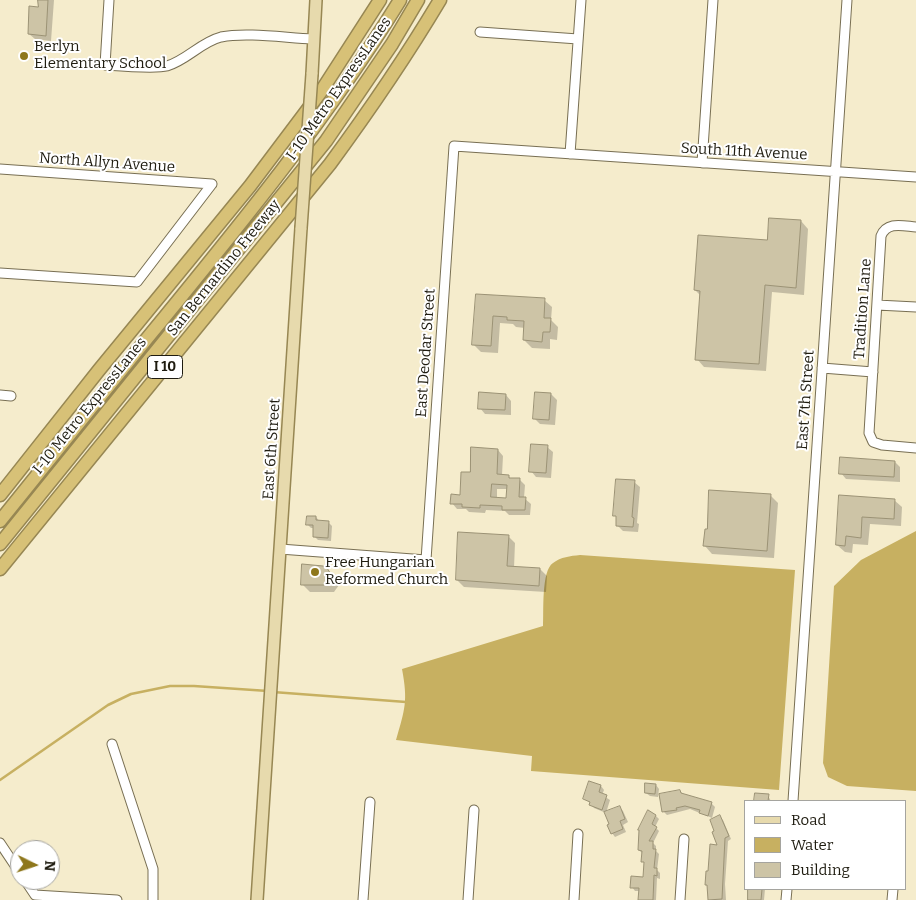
<!DOCTYPE html>
<html>
<head>
<meta charset="utf-8">
<style>
	body { margin:0 }
	#map { position:relative; width:916px; height:900px; overflow:hidden; background:#f5eccc; font-family:Bitter,serif }
	canvas { display:block }
	.legend { position:absolute; left:744px; top:800px; width:162px; height:90px; box-sizing:border-box; background:#fff; border:1px solid #a5a49f; margin:0; padding:6px 9px; list-style:none; font-size:15px; color:#1f1c10 }
	.legend li { display:flex; align-items:center; gap:10px; height:25px }
	.legend b { width:25px; border:1px solid #a5a49f }
	.north { position:absolute; left:10px; top:840px; width:50px; height:50px; box-sizing:border-box; background:#fff; border:1px solid #a5a49f; border-radius:50%; rotate:94deg; font-size:14px; font-weight:700; line-height:20px; text-align:center; color:#1f1c10 }
	.north::after { content:''; display:block; margin:auto; width:18px; height:22px; background:#8e771c; clip-path:polygon(50% 0,100% 100%,50% 72%,0 100%) }
</style>
</head>
<body>
<div id="map">
<canvas width="916" height="900"></canvas>
<ul class="legend">
<li><b style="height:6px;background:#e7daad"></b>Road</li>
<li><b style="height:14px;background:#c7b061"></b>Water</li>
<li><b style="height:14px;background:#cdc4a6"></b>Building</li>
</ul>
<div class="north">N</div>
</div>
<script>
const context = document.querySelector('canvas').getContext('2d');
context.lineJoin = 'round';
function fill(path, color) { context.fillStyle = color; context.fill(path, 'evenodd'); }
function trace(path, color, width, dash) { context.strokeStyle = color; context.lineWidth = width; context.lineCap = dash ? 'butt' : 'round'; context.setLineDash(dash || []); context.stroke(path); }
function write(font, color, halo, rows, align = 'center') {
  context.font = font + ' Bitter,serif'; context.lineWidth = 4; context.setLineDash([]); context.textBaseline = 'middle'; context.strokeStyle = halo; context.fillStyle = color; for (const [text, x, y, turn = 0] of rows) {
    context.save(); context.translate(x, y); context.rotate((+turn || 0) * Math.PI / 180); context.textAlign = isNaN(turn) ? turn : align; if (halo) context.strokeText(text, 0, 0); context.fillText(text, 0, 0); context.restore();
  }
}
fill(new Path2D(`
	M916 531V791L847 786 828 777 823 763 834 586 861 560Z
	M580 555 795 570 779 790 531 771 532 756 396 740C405 709 408 701 402 669L543 626C544 612 541 571 553 563 561 557 570 556 580 555Z`), '#c7b061');
fill(new Path2D(`
	M39 0H54L51 41 35 39 29 34 39 8Z
	M801 221 808 229 804 295 772 292 766 371 704 367 697 359 701 296 695 290Z
	M477 296 544 300 552 307 551 320 558 327 557 340 550 339V349L532 348 524 340 525 328 516 327 513 324 500 323 498 353 481 352 474 345Z
	M551 394 557 400 555 425 540 424 534 418Z
	M506 395 511 401V415L485 414 480 408Z
	M547 447 553 452 551 478 536 477 531 471Z
	M498 450 503 456 502 475 508 476 511 479 520 480 525 485 524 498 531 504 530 515H509L505 511 486 510 485 513 469 512 466 509H457L452 503 461 496 471 474ZM497 489H508L507 499H497Z
	M895 462 900 467V482L846 479 841 473Z
	M634 482 640 487 637 523 639 524 638 532 623 531 617 525 618 518 615 515Z
	M770 495 778 503 774 558 712 554 705 546Z
	M840 496 894 500 902 507 901 526 870 524 868 545 853 544 852 553 845 552 837 545Z
	M316 517 320 522H328L332 526 331 541 318 540 315 537 314 528H311L307 524Z
	M508 536 515 543 514 568 540 569 547 576 546 592 464 587 457 580Z
	M327 569 335 577 339 585 334 592H310L302 584Z
	M656 785 659 789 658 797 650 796 646 793Z
	M601 786 604 790 602 795 610 800 606 813 594 808 591 803 584 799Z
	M680 791 684 795 711 803 715 807 712 818 690 809 667 815 664 812Z
	M756 795 768 796 771 801H756Z
	M619 807 623 811 628 822 623 825 626 832 615 837 612 833 611 824Z
	M656 816 659 819 655 827 659 831 653 843 656 846V851L659 854 657 870 660 873V879L657 878 656 900H639L640 891H635L632 887 644 878 645 864 643 861V854L639 850Z
	M720 817 723 820 731 839 728 841 725 884 726 900H708L709 887 706 885 719 846Z
	M750 889H765L764 900H749Z`), '#0003');
trace(new Path2D(`
	M273 692 406 702
	M0 780 108 705 131 694 170 686H194L268 691`), '#c7b061', 2.5);
const building = new Path2D(`
	M38 0H48L46 36 28 34 29 6 38 7Z
	M769 218 801 220 796 288 765 285 759 364 695 360 700 291 694 290 698 235 767 240Z
	M476 294 545 298 544 318H551L550 332H543L542 342 523 340 524 321 507 320V317L493 316 491 346 472 345Z
	M479 392 506 394 505 410 478 409Z
	M535 392 551 393 549 420 533 419Z
	M531 444 548 445 546 473 529 472Z
	M471 447 498 449 497 474 509 475V478H520L519 497H526L525 510H502V506L480 505V508L462 507V504H450L451 494 460 495 461 472H470ZM492 484 507 485 506 498 491 497Z
	M840 457 895 461 894 477 839 474Z
	M616 479 635 480 632 517 634 518 633 527 616 526V516H613Z
	M709 490 771 494 767 551 703 546 705 529H707Z
	M839 495 895 499 894 519 862 517 861 538 846 536 845 546 836 545Z
	M307 516H316V520L329 521 328 538 313 537V525H306Z
	M458 532 509 535 507 566 540 568 539 586 456 580Z
	M302 564 323 566 327 568 332 576 326 585H301Z
	M589 781 601 785 599 792 607 795 602 810 589 805 590 802 583 799Z
	M645 783 656 784 655 794 645 793Z
	M680 790 681 793 712 802 708 816 699 813 700 810 685 806 676 808 677 810 662 812 659 794Z
	M755 793 769 794 768 801H754Z
	M620 806 625 819 620 821 623 829 611 834 607 825 609 824 604 812Z
	M648 810 656 815 652 824 657 827 649 841H653V849H656L654 868H657V876L654 875 653 900H638L639 888H630L631 876 643 877 644 862H641L642 851 638 850 639 830H638Z
	M720 815 729 836 725 838 722 899 708 900 707 885H705L706 871H708L710 844 717 845 712 832 714 831 710 820Z
	M748 889H762L761 900H748Z`);
fill(building, '#cdc4a6');
trace(building, '#9b9275', 1);
const minor = new Path2D(`
	M109 0 105 65C119 66 155 69 167 66 187 60 201 42 221 37 247 32 286 38 313 39
	M480 32 578 39
	M570 154 581 0
	M702 163 713 0
	M0 169 212 184
	M916 227C903 226 887 221 881 236L869 433 873 442 882 445 916 448
	M0 273 137 282 212 184
	M877 305 916 307
	M822 368 873 372
	M0 395 11 396
	M280 549 426 560 454 146 916 177
	M112 744 153 869V900
	M793 801 847 0
	M0 843 20 873
	M25 880 35 895 117 900
	M363 900 370 802
	M468 900 474 810
	M574 900 578 834
	M680 900 684 839
	M786 900 787 889
	M892 900 893 889`);
const major = new Path2D(`
	M312 74 316 0
	M257 900 301 228`);
const highway = new Path2D(`
	M0 495 99 370 250 186 320 93 380 0
	M0 521C48 461 96 401 145 341 235 231 325 122 400 0
	M0 544 326 141 392 44 418 0
	M0 569 330 164C369 111 406 57 440 0`);
trace(minor, '#786f53', 11);
trace(major, '#978753', 14);
trace(highway, '#978753', 15);
trace(minor, '#fff', 9);
trace(major, '#e7daad', 11);
trace(highway, '#d7c177', 12);
const majorBridge = new Path2D(`
	M301 228 312 74`);
trace(majorBridge, '#978753', 14, []);
trace(majorBridge, '#e7daad', 11);
for (const [x, y, r, color] of [
	[24,56,5,"#8e771c"],
	[315,572,5,"#8e771c"]
]) { const dot = new Path2D(); dot.arc(x, y, r, 0, 2 * Math.PI); context.fillStyle = color; context.fill(dot); trace(dot, '#fff', 2); }
for (const [x, y, w] of [
	[165,367,35]
]) { const box = new Path2D(); box.roundRect(x - w / 2, y - 11.5, w, 23, 4); context.fillStyle = '#fff'; context.fill(box); trace(box, '#1f1c10', 1); }
write('bold 14px', '#1f1c10', null, [
	["I 10",165,367]
]);
write('15px', '#1f1c10', '#fff', [
	["Berlyn",34,47],
	["Elementary School",34,64],
	["Free Hungarian",325,563],
	["Reformed Church",325,580]
], 'left');
write('15px', '#1f1c10', '#fff', [
	["I-10 Metro ExpressLanes",339,89,-55],
	["South 11th Avenue",744,152,3],
	["North Allyn Avenue",107,163,4],
	["San Bernardino Freeway",224,268,-51],
	["Tradition Lane",863,309,-86],
	["East Deodar Street",426,353,-86],
	["East 7th Street",806,400,-86],
	["I-10 Metro ExpressLanes",90,406,-51],
	["East 6th Street",272,449,-86]
]);
</script>
</body>
</html>
